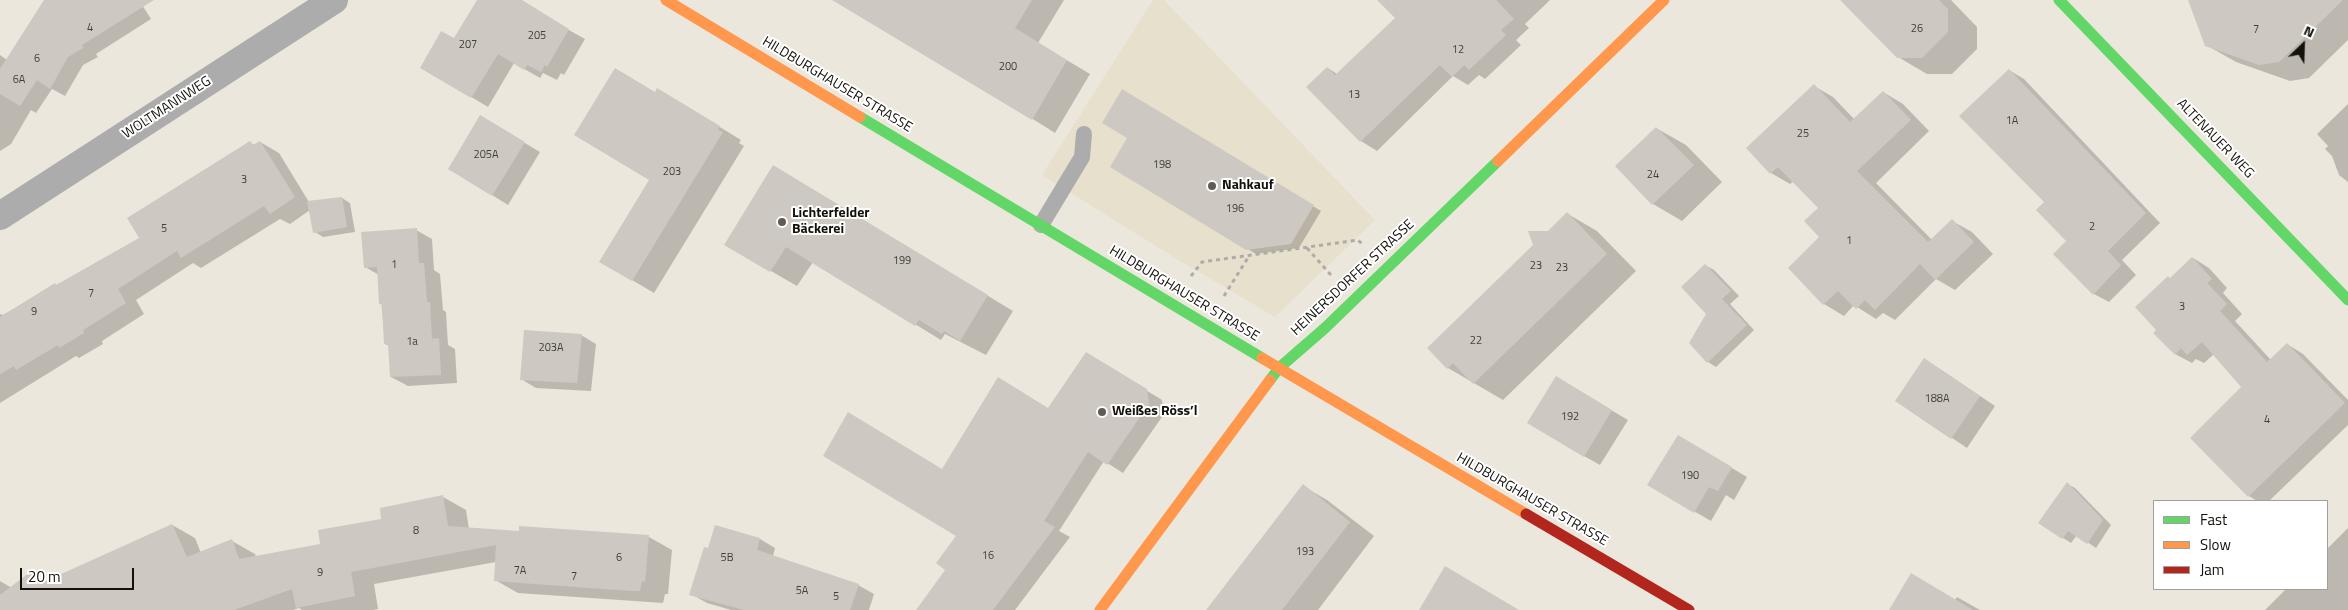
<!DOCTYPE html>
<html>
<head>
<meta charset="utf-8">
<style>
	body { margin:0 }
	#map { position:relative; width:2348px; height:610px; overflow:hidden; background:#ebe7dd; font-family:"Titillium Web",sans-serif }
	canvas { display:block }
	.legend { position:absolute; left:2153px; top:500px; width:175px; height:90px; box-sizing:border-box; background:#fff; border:1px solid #a1a09d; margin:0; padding:6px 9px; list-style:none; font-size:15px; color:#14110b }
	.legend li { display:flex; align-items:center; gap:10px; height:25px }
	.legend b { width:25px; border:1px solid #a1a09d }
	.north { position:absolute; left:2278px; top:20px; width:50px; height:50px; -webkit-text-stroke:4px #fff; paint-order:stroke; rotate:24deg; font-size:14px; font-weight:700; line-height:20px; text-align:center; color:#14110b }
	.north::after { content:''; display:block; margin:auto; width:18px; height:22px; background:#14110b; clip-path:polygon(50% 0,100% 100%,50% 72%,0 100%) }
	.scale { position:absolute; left:20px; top:568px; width:114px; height:22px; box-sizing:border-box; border:2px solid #14110b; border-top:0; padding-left:6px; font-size:15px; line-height:18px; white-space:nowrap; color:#14110b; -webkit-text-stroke:4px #fff; paint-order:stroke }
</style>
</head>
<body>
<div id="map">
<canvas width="2348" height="610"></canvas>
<ul class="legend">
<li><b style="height:6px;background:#63d668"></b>Fast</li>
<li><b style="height:6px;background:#ff974d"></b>Slow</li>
<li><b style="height:6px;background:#b3261e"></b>Jam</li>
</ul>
<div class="north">N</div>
<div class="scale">20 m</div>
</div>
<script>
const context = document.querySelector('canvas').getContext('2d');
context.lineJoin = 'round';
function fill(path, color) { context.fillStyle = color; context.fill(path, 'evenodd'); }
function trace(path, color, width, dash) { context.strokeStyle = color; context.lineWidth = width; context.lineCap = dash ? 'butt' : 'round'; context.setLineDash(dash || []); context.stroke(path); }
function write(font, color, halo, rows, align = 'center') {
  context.font = font + ' "Titillium Web",sans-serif'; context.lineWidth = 4; context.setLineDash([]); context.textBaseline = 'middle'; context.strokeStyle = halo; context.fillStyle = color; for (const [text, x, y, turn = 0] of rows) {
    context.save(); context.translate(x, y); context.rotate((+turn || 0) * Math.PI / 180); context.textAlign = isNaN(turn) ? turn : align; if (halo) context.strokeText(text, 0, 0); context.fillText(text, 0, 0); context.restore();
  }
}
fill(new Path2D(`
	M1153 0H1164L1375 220 1275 317 1175 258 1042 175Z`), '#e7e0cd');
fill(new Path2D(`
	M48 0H139L151 19 96 54 98 57 83 65 65 96 52 89 36 113 31 110 11 144 0 151V55L7 60Z
	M478 0H515L585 39 564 75 561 73 557 80 543 73 540 78 514 63 488 107 421 67 455 40Z
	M844 0H1064L1038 43 1090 74 1055 133Z
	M1404 0H1550L1525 24 1529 28 1516 40 1521 45 1485 79 1479 75 1468 85 1453 76 1377 151 1361 141 1328 68 1337 74 1397 18Z
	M1842 0H1951L1977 27V49L1952 74H1927L1898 57Z
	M2189 0H2348V40L2309 78 2290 81 2236 62 2206 45Z
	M2009 70 2024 79 2160 223 2122 260 2136 275 2109 302 2094 294 2046 202Z
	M1814 86 1833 97 1855 120 1883 92 1903 104 1929 131 1876 183 1932 240 1952 221 1972 232 1993 254 1955 290 1936 279 1895 320 1883 313 1876 319 1854 305 1844 316 1824 304 1790 268 1821 237 1820 208 1794 181 1790 184 1771 173Z
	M1123 91 1321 211 1299 248 1256 254 1111 166 1129 138Z
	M655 93 679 102 741 140 739 143 744 146 654 293 632 280 651 180Z
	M2348 104V182L2339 175 2332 156 2325 149 2328 146 2317 134Z
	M481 117 540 152 508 205 492 195Z
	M1656 128 1686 145 1722 182 1682 221 1653 204Z
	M260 142 279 153 309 202 342 198 350 203 355 232 323 237 315 232 310 210 290 224 280 219 201 268 193 263 136 300 144 314 102 341 103 344 79 358 76 356 0 403V314L3 315 140 239 250 143 255 145Z
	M799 182 1013 311 986 355 945 334 941 340 813 262 797 286 726 245Z
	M1568 214 1597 231 1636 271 1503 400 1448 368 1428 348Z
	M416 230 432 239 434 270 440 274 443 310 446 312 448 345 455 349 457 383 408 386 391 377 390 346 385 344 379 275 365 267Z
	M2193 258 2209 268 2227 288 2223 293 2242 314 2235 321 2271 360 2287 344 2303 354 2348 400V425L2269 501H2257L2249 496 2243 387 2214 354 2204 363 2196 359 2192 363 2175 354 2158 330 2171 279Z
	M1705 265 1714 270 1739 296 1730 304 1754 330 1716 367 1708 362Z
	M581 335 596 344 591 391 536 388 521 379Z
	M1102 363 1162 400 1164 414 1123 473 1104 461 1059 531 1070 537 1015 610H918L947 570 958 536 943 470 1048 409Z
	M1940 369 1995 406 1967 448 1897 401Z
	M1572 387 1628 420 1600 465 1584 456Z
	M1695 446 1747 477 1734 500 1726 495 1711 521 1649 485Z
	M2067 484 2075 488 2111 525 2096 548 2077 535 2071 543 2063 538Z
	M1303 486 1327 500 1374 536 1318 610H1208Z
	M443 497 466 510 469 529 520 532V528L649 537 672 550 668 594H665L663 603 518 593 495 580 496 562 374 584 378 609 373 610H302L299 608 293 610H0V581L12 588 30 574 46 583 172 525 195 538 201 553 232 541 255 554 256 557 321 545Z
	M2348 528V610H2265L2286 589H2327V549Z
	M760 539 775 548 773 556 858 585 874 594 869 610H731L707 603 691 594 709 549Z
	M1957 597 1980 610H1891L1955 600Z`), '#0003');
fill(new Path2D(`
	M44 0H154L82 45 83 48 68 57 50 89 37 80 20 106 0 94V69Z
	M477 0H522L569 29 547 67 545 65 541 72 527 65 524 70 498 54 471 98 420 68 441 31 454 38Z
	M832 0H1032L1015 28 1067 60 1032 120Z
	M1377 0H1496L1514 19 1501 30 1506 35 1469 70 1464 65 1452 77 1440 65 1360 142 1306 87 1327 67 1335 75 1395 18Z
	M1840 0H1939L1948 9V32L1922 58H1897Z
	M2188 0H2343L2279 62 2259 65 2205 46Z
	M615 68 655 92 657 88 720 126 718 130 723 132 632 281 599 262 649 180 574 135Z
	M2009 69 2146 213 2108 251 2121 265 2093 295 2053 254 2066 241 2036 210 2044 202 1959 116Z
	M1814 84 1850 122 1883 91 1911 120 1857 171 1928 242 1952 219 1974 242 1935 280 1920 264 1875 310 1865 300 1856 309 1838 291 1823 305 1788 268 1819 237 1804 221 1818 208 1778 167 1770 174 1746 148Z
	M1122 89 1314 205 1291 244 1246 250 1110 167 1127 138 1102 123Z
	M480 115 525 142 492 196 448 169Z
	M1656 127 1694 165 1652 205 1615 166Z
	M250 141 253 145 260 141 295 197 270 214 264 206 181 258 177 251 118 289 126 303 83 330 84 333 59 348 58 345 16 370 14 366 0 374V317L55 283 56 285 139 238 127 218Z
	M773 165 988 295 960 341 944 331 942 334 919 320 915 326 786 247 770 272 724 245Z
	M342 197 347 227 313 233 307 201Z
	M1567 212 1607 254 1473 384 1453 363 1447 369 1427 348 1533 245 1528 231H1548Z
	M417 228 419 263H424L427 302H430L432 339 439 338 441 375 390 377 388 344H384L382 304H379L377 267 364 268 361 232Z
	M2192 257 2212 279 2207 283 2227 304 2220 311 2267 362 2287 343 2345 403 2248 497 2190 438 2241 387 2202 342 2187 355 2181 348 2175 355 2153 333 2156 330 2135 307 2168 276 2170 278Z
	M1705 264 1731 291 1722 299 1747 325 1707 363 1689 343 1706 314 1681 287Z
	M524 330 582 334 577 383 520 380Z
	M1086 352 1147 389 1149 404 1107 465 1088 452 1044 521 1055 527 993 610H916L945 570 936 563 956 536 823 456 848 412 942 469 998 377 1048 408Z
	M1924 358 1980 396 1951 439 1895 401Z
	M1556 376 1612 410 1584 457 1527 423Z
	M1678 435 1732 467 1718 491 1709 487 1694 513 1647 485Z
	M2067 482 2103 520 2087 544 2068 531 2062 539 2038 523Z
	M1303 484 1350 522 1282 610H1206Z
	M443 495 448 526 519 531V526L649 535 645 582 642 581 640 591H632L494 581 496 545 351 572 355 596 296 608 292 589 234 610H0V595L30 572 39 584 172 524 187 557 232 539 239 559 320 544 318 530 381 519 380 508Z
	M715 525 760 538 757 550 859 584 850 610H744L689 595 704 547 708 548Z
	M1445 566 1519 610H1419Z
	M1911 573 1973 610H1889Z`), '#cdc9c2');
trace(new Path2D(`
	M1307 248 1331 275
	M1191 276 1202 262 1358 240 1363 245
	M1224 296 1249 256`), '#adaca9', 3, [4, 4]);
trace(new Path2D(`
	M1041 225 1082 157 1084 134`), '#abacab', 16);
trace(new Path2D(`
	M0 216 334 0`), '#abacab', 28);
trace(new Path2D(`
	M2059 0 2348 300
	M860 117 1262 358
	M1270 380 1279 368 1325 328 1498 161`), '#63d668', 11);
trace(new Path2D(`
	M666 0 860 117
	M1498 161 1664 0
	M1262 358 1526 514
	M1100 610 1270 380`), '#ff974d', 11);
trace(new Path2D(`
	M1526 514 1689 610`), '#b3261e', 11);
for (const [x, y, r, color] of [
	[1212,186,5,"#5f5c54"],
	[782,222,5,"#5f5c54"],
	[1102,412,5,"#5f5c54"]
]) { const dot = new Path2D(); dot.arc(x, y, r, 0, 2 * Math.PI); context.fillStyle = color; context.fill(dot); trace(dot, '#fff', 2); }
write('11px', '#423f39', null, [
	["4",90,28],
	["26",1917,29],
	["7",2256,30],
	["205",537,36],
	["207",468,45],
	["12",1458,50],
	["6",37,59],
	["200",1008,67],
	["6A",19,80],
	["13",1354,95],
	["1A",2012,121],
	["25",1803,134],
	["205A",486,155],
	["198",1162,165],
	["203",672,172],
	["24",1653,175],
	["3",244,180],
	["196",1235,209],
	["2",2092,227],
	["5",164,229],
	["1",1849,241],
	["199",902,261],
	["1",394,265],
	["23",1536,266],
	["23",1562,268],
	["7",91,294],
	["3",2182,307],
	["9",34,312],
	["22",1476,341],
	["1a",412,342],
	["203A",551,348],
	["188A",1937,399],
	["192",1570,417],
	["4",2267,420],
	["190",1690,476],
	["8",416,531],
	["193",1305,552],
	["16",988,556],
	["6",619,558],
	["5B",727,558],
	["7A",520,571],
	["9",320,573],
	["7",574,577],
	["5A",802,591],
	["5",836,597]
]);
write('14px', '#14110b', '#fff', [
	["HILDBURGHAUSER STRASSE",837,85,31],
	["WOLTMANNWEG",167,108,-33],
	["ALTENAUER WEG",2215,139,46],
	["HEINERSDORFER STRASSE",1353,278,-43],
	["HILDBURGHAUSER STRASSE",1184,294,31],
	["HILDBURGHAUSER STRASSE",1532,500,30]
]);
write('bold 14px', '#14110b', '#fff', [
	["Nahkauf",1222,186],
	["Lichterfelder",792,214],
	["Bäckerei",792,230],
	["Weißes Röss’l",1112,412]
], 'left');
</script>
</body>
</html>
